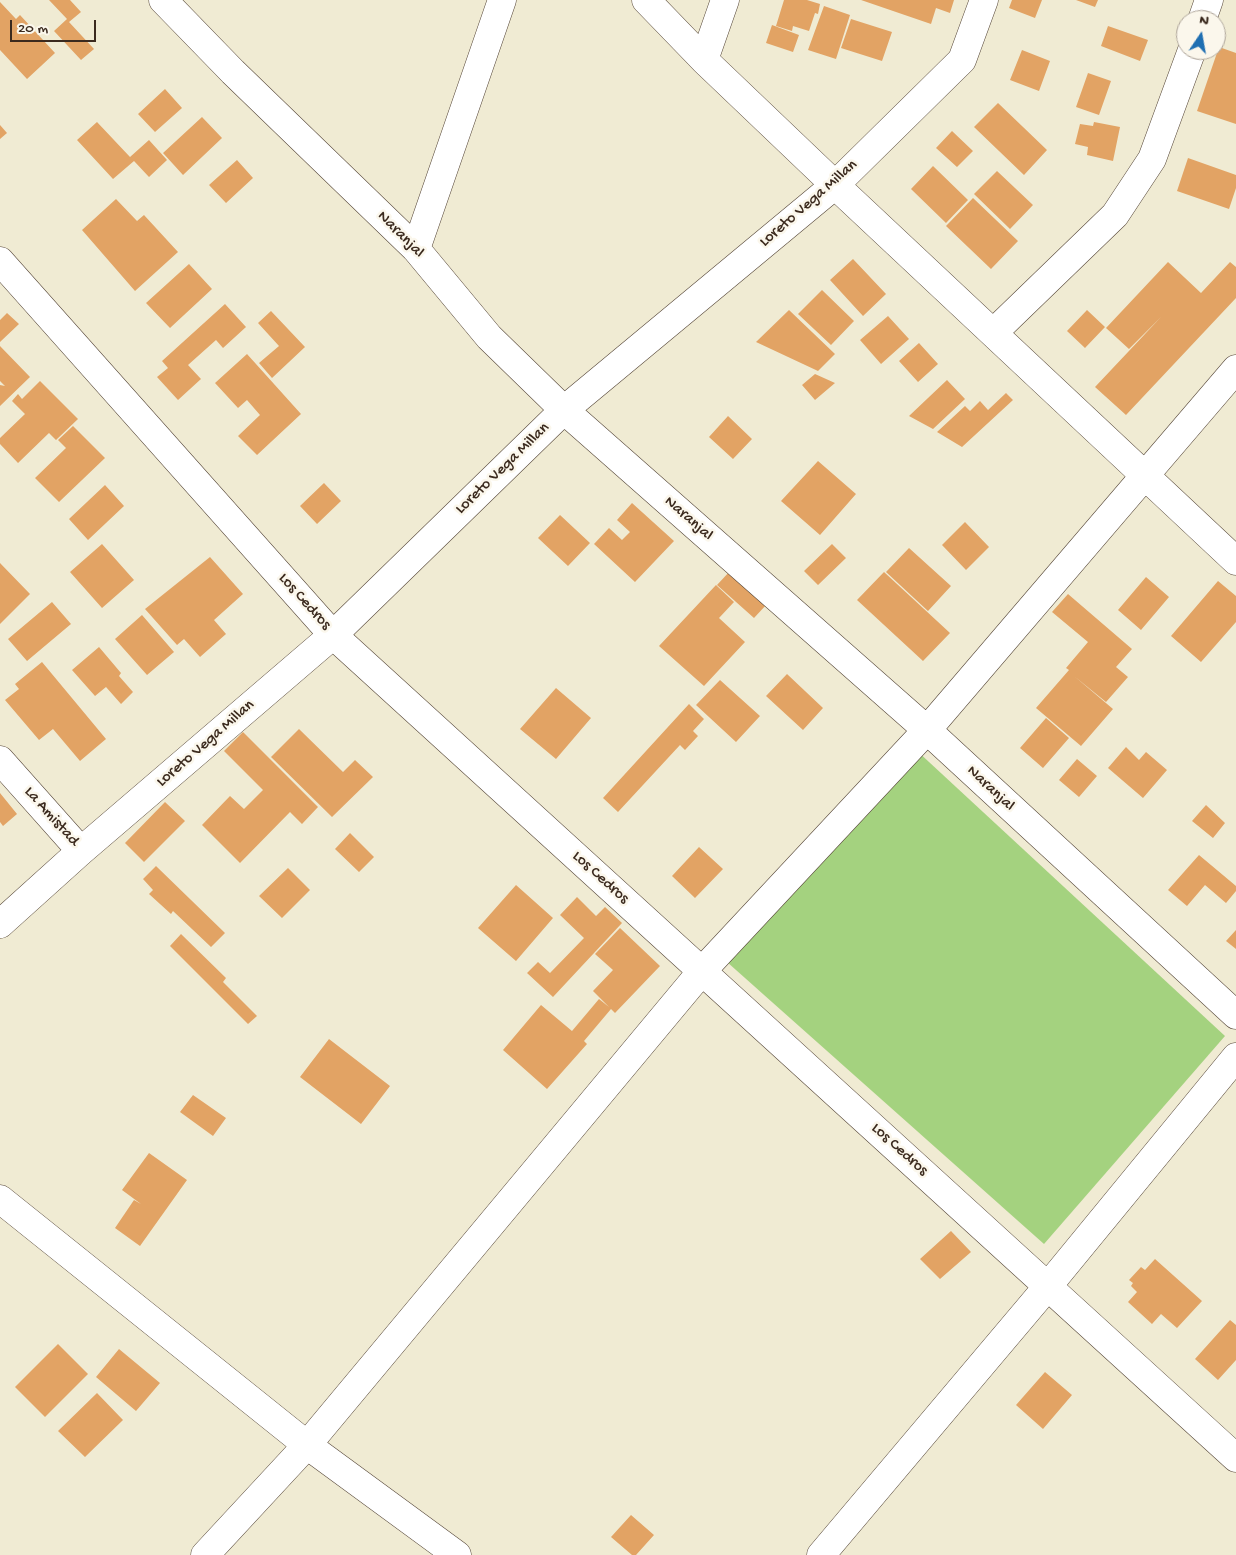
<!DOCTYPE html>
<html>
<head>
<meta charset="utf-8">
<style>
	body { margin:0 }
	#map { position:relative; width:1236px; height:1555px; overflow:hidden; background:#f0ebd3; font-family:"Gochi Hand",sans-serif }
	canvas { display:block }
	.north { position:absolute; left:1176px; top:10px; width:50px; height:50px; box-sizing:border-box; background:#fbf7ec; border:1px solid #aea59a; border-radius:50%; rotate:12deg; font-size:14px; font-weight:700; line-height:20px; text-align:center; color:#3b2a1e }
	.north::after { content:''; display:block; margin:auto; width:18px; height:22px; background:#1f6fb2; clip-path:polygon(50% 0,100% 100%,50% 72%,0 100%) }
	.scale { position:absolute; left:10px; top:20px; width:86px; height:22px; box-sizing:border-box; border:2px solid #3b2a1e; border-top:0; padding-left:6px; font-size:15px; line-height:18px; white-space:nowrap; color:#3b2a1e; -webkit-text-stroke:4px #fbf7ec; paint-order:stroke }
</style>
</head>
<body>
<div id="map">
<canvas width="1236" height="1555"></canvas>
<div class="north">N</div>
<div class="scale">20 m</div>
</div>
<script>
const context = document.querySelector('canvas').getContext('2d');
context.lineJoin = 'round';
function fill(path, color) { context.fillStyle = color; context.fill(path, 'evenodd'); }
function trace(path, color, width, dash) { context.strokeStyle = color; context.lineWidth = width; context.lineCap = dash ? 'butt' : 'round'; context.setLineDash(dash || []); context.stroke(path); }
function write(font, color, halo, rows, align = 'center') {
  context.font = font + ' "Gochi Hand",sans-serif'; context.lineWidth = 5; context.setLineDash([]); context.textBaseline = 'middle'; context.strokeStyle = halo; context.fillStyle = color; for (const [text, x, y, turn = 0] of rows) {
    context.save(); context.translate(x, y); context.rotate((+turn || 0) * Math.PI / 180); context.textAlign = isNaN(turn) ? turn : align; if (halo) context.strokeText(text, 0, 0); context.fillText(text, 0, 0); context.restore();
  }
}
fill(new Path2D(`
	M902 737 1225 1036 1044 1244 718 954Z`), '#a4d27f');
fill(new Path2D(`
	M49 0H70L81 12 69 22 94 49 81 60 54 31 67 19Z
	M784 0H807L820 4 818 14 815 13 809 31 793 26 792 31 776 26Z
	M861 0H954L950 13 936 8 931 24Z
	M1012 0H1042L1035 18 1009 8Z
	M1076 0H1098L1095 7Z
	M0 2 16 19 20 15 55 53 27 79 0 50Z
	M824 6 850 15 836 59 808 50Z
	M851 19 892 32 882 61 841 48Z
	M772 25 799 35 793 52 766 43Z
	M1108 26 1148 40 1140 61 1101 46Z
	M1219 47 1236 53V124L1197 111Z
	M1022 50 1050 61 1039 91 1010 80Z
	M1088 73 1111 81 1099 115 1076 107Z
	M165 89 182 108 155 132 138 114Z
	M998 103 1047 150 1024 175 974 127Z
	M202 117 222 138 183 175 163 153Z
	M97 122 130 157 149 140 167 160 149 177 134 161 113 179 77 140Z
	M1094 122 1120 127 1113 161 1087 155 1088 147 1075 144 1080 124 1093 126Z
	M0 125 7 133 0 139Z
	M952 131 973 151 957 167 936 148Z
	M1188 158 1236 175V188L1229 209 1177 191Z
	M237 160 253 178 226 203 209 185Z
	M933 166 968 200 946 223 911 189Z
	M997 171 1033 205 1010 229 974 194Z
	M973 198 1018 241 991 269 946 226Z
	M116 199 137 221 144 215 178 252 135 291 82 230Z
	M853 259 886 294 863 316 830 280Z
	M1168 262 1201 293 1230 262 1236 267V298L1126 415 1095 387 1161 317 1129 349 1106 328Z
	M189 264 212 289 170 328 146 303Z
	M822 290 854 321 831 345 798 314Z
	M225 304 246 327 223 348 216 340 188 365 201 379 178 400 157 377 168 368 162 361Z
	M789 310 835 354 818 371 756 342Z
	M1087 310 1105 327 1085 348 1067 331Z
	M271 311 305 347 272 378 259 363 279 346 258 323Z
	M7 313 19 324 0 342V320Z
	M888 316 909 339 881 364 860 340Z
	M919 343 938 364 918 382 899 361Z
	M0 346 30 377 0 406V385L5 386 0 381Z
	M247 354 301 414 257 455 238 436 260 415 247 400 238 408 215 383Z
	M815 374 835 383 815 400 802 385Z
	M947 380 965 399 933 429 909 416Z
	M40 381 78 419 56 440 49 433 18 463 0 444V438L25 414 12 401 18 394 22 399Z
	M1006 393 1013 400 962 447 937 432 965 406 970 411 980 401 988 410Z
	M728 416 752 439 733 459 709 437Z
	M73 426 105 458 59 502 35 478 66 448 58 440Z
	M818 461 856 494 820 535 781 501Z
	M324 483 341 501 317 524 300 506Z
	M105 485 124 506 88 540 69 519Z
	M632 503 674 541 635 582 594 544 609 528 622 540 630 532 617 520Z
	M560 515 590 543 568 566 538 538Z
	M965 522 989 547 966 570 942 545Z
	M102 544 134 580 102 608 70 572Z
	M832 544 846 558 818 585 804 571Z
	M909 548 951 586 928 611 886 572Z
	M210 557 243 594 214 620 226 634 200 657 184 639 177 645 145 609Z
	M0 563 30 594 0 624Z
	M730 571 767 604 754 618 717 585Z
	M884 572 950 633 923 661 857 600Z
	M1146 577 1169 597 1141 630 1118 610Z
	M1218 581 1236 596V622L1201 662 1171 636Z
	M716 585 734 602 719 618 745 642 704 686 659 646Z
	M1068 594 1132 649 1116 667 1128 677 1106 702 1074 676 1113 709 1081 746 1036 708 1069 670 1066 668 1088 642 1052 612Z
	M52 602 71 624 27 661 8 639Z
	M142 615 174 652 147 675 115 639Z
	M99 647 121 673 119 676 133 692 121 704 106 687 95 696 72 670Z
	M42 662 106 739 80 761 53 729 39 740 5 700 19 689 15 684Z
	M787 674 823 708 803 730 766 696Z
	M720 680 760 716 736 742 696 705Z
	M556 688 591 718 556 759 520 729Z
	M689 704 704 719 693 731 698 736 685 750 680 745 618 812 603 798Z
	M1046 718 1069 738 1043 768 1020 748Z
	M299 729 343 772 355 760 373 777 332 817 271 757Z
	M243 732 318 807 302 824 290 812 240 863 202 825 230 796 244 809 263 790 224 751Z
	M1126 747 1139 760 1146 752 1167 770 1143 798 1108 768Z
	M1077 759 1097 776 1079 797 1059 780Z
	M0 793 17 814 3 826 0 822Z
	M165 802 185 821 144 862 125 843Z
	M1206 805 1225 823 1213 838 1192 821Z
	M350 833 374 857 359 872 335 849Z
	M699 847 723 869 695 898 672 876Z
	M1199 855 1236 886V891L1226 903 1205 885 1187 906 1168 890Z
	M156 866 225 933 211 947 173 911 171 914 149 894 153 890 143 879Z
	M288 868 310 890 282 918 259 896Z
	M516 885 553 918 516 961 478 928Z
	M577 897 596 916 605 907 622 923 553 997 527 973 538 962 550 973 584 938 560 915Z
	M620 928 660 966 615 1013 611 1009 584 1041 587 1044 547 1089 503 1050 541 1005 572 1031 599 999 609 1007 593 991 613 970 595 954Z
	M1236 930V949L1226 941Z
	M181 934 226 978 223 982 257 1016 248 1024 170 946Z
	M329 1039 390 1086 361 1124 300 1077Z
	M193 1095 226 1118 213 1136 180 1112Z
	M149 1153 187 1180 140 1246 115 1228 134 1200 141 1204 122 1190Z
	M951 1231 971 1252 940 1279 920 1259Z
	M1155 1259 1202 1301 1177 1328 1161 1314 1152 1324 1128 1302 1137 1292 1131 1286 1133 1283 1129 1280 1141 1267 1145 1270Z
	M1230 1320 1236 1325V1360L1218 1380 1195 1359Z
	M58 1344 88 1374 45 1417 15 1387Z
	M119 1349 160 1383 136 1411 96 1377Z
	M1045 1372 1072 1395 1043 1429 1016 1405Z
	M97 1393 123 1420 85 1457 58 1431Z
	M631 1515 654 1535 636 1555H632L611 1537Z`), '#e2a364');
const minor = new Path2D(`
	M163 0 233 72 416 249 489 337 564 410 927 730 1236 1015
	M646 0 704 60 835 185 1236 561
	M1202 20 1209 0
	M704 60 725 0
	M416 249 502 0
	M0 261 333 635 1236 1458
	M993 333 1115 215 1152 159 1192 50
	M0 760 81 851
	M0 924 81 851 333 635 564 410 835 185 962 60 984 0
	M0 1199 307 1445 457 1555
	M205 1555 307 1445 702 971 927 730 1236 369
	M821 1555 1048 1286 1236 1057`);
trace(minor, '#564739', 29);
trace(minor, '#fff', 28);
write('16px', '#3b2a1e', '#fbf7ec', [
	["Loreto Vega Millan",809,204,-41],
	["Naranjal",400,235,45],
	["Loreto Vega Millan",503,469,-44],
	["Naranjal",688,519,41],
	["Los Cedros",304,602,48],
	["Loreto Vega Millan",206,744,-41],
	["Naranjal",990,789,43],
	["La Amistad",51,817,48],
	["Los Cedros",600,878,42],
	["Los Cedros",899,1150,42]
]);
</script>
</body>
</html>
